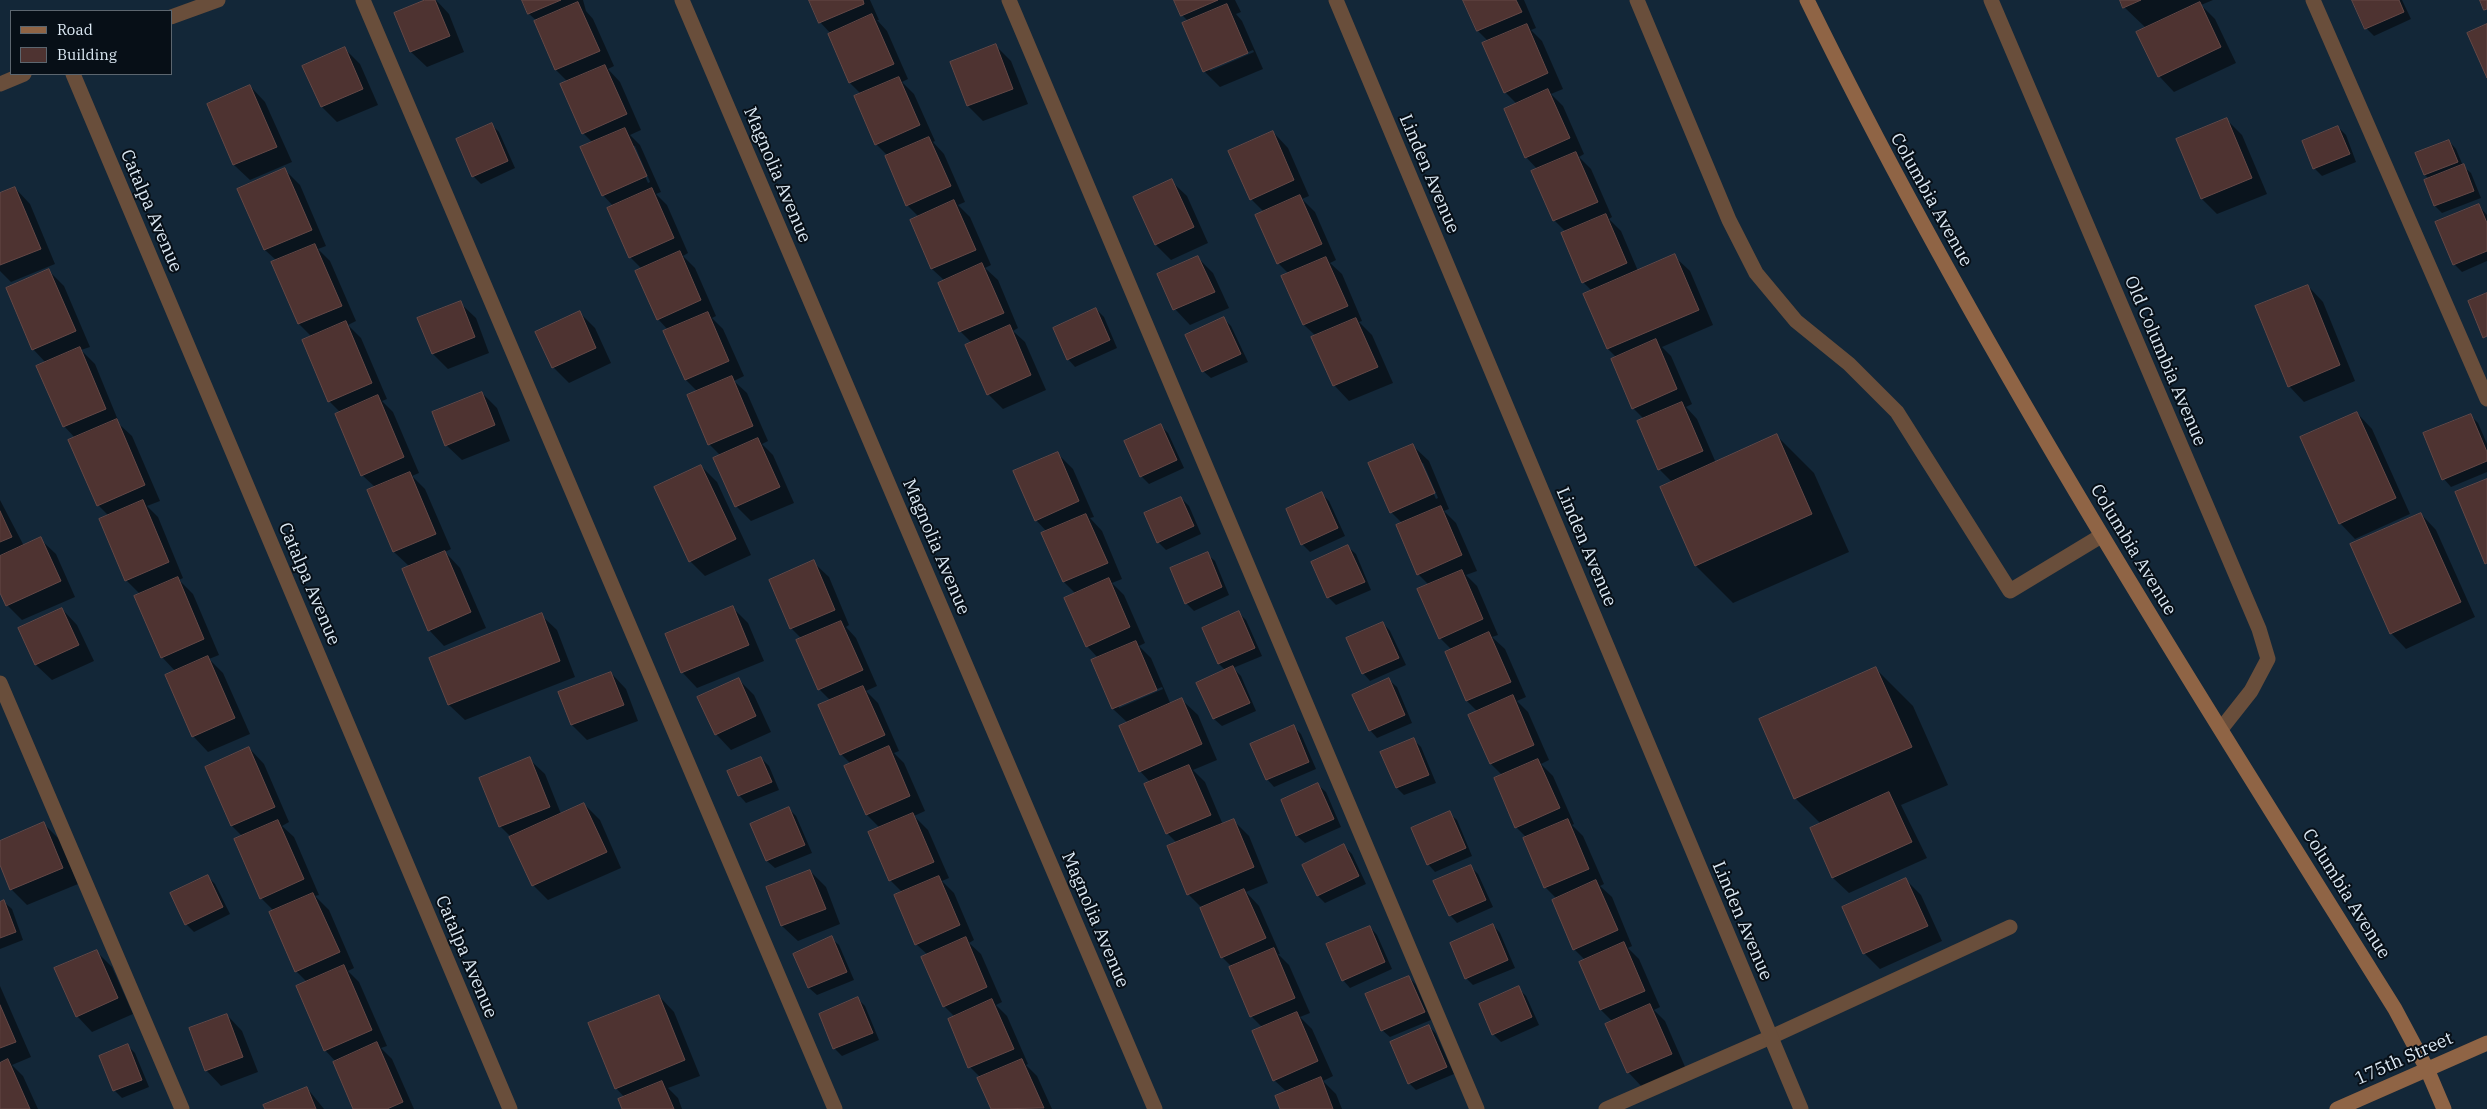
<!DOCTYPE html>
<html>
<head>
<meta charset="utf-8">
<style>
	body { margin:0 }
	#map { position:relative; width:2487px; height:1109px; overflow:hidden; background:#132738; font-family:"IBM Plex Serif",serif }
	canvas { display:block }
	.legend { position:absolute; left:10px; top:10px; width:162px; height:65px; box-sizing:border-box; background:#070f17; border:1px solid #5c666f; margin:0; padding:6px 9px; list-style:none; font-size:15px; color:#dce9f4 }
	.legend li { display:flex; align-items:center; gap:10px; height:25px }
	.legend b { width:25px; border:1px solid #5c666f }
</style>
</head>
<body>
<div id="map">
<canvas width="2487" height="1109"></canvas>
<ul class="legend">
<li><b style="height:6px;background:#8f6445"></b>Road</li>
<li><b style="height:14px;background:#4e3331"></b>Building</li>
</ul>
</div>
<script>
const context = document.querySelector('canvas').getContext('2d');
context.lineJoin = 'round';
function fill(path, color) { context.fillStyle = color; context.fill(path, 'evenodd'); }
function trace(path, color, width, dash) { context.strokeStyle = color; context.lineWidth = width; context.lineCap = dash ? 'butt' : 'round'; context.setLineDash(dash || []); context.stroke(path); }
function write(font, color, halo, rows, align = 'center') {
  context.font = font + ' "IBM Plex Serif",serif'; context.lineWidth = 4; context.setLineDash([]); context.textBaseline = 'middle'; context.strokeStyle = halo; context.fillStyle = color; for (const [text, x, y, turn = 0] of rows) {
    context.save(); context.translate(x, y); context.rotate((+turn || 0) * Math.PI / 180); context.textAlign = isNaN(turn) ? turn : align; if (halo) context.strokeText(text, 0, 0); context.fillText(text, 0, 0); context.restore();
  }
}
fill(new Path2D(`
	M429 0H436L449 14 464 52 427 67 411 52 396 13Z
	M523 0H583L586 11 593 19 614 66 608 69 620 82 641 130 630 135 640 145 661 192 656 194 667 205 688 253 683 256 695 268 716 316 712 318 723 329 744 376 734 381 747 393 768 441 762 444 773 455 794 503 751 521 736 506 721 456 709 444 698 392 686 380 665 332 668 330 658 319 642 269 630 257 614 207 603 195 593 143 583 133 568 82 556 70 537 21 529 14ZM632 146H635L650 182 648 183Z
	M811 0H870L879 20H877L887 31 908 79 902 82 914 94 935 141 933 142 944 154 965 202 958 205 970 217 991 265 985 268 998 280 1018 328 1013 331 1025 342 1046 390 1003 409 988 394 972 343 960 331 945 281 932 269 911 221 919 217 907 205 888 156 876 144 855 96 861 94 850 83 829 35 831 34 820 22Z
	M1176 0H1235L1241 12 1236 14 1242 21 1263 69 1220 87 1205 72 1184 24 1188 21 1182 15ZM1253 50 1254 52 1210 71V68Z
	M1464 0H1524L1536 28 1531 30 1542 41 1563 89 1551 94 1563 106 1584 154 1579 157 1591 169 1612 217 1609 219 1621 231 1638 271 1674 256 1690 271 1713 325 1662 347 1671 356 1692 404 1686 407 1697 419 1716 463 1777 436 1814 473 1849 552 1733 603 1696 566 1661 488 1673 483 1660 470 1639 421 1644 419 1633 408 1617 358 1608 349 1592 291 1583 282 1566 232 1554 220 1538 170 1526 157 1517 104 1505 92 1489 42 1478 31Z
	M2121 0H2213L2201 5 2215 19 2236 63 2174 92 2159 76 2146 28 2124 7Z
	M2354 0H2402L2411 19 2374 36 2366 28Z
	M996 46 1011 61 1028 104 983 121 968 106Z
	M345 49 360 64 378 105 337 122 322 107 304 67Z
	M250 86 265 102 292 162 250 180 234 165 208 104Z
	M2227 120 2242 135 2267 194 2217 214 2202 199 2178 140Z
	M491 124 499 132 515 168 481 184 473 176Z
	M2338 127 2346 135 2356 162 2322 176 2314 168Z
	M1273 132 1288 148 1309 196 1302 199 1315 212 1336 260 1330 263 1342 274 1362 321 1359 322 1372 335 1393 383 1349 401 1334 385 1316 336 1304 325 1283 277 1289 274 1278 263 1264 212 1251 199Z
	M2449 141 2456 149 2463 166 2471 173 2481 198 2442 213 2435 206 2429 179 2425 175 2417 154Z
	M285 170 300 185 326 246 318 249 330 261 356 321 348 325 361 338 387 399 382 401 393 412 419 473 412 476 425 489 451 549 445 552 460 568 486 628 444 646 429 630 410 567 394 552 376 488 362 475 341 413 329 401 312 337 299 324 273 263 277 261 265 250Z
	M1171 181 1187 196 1208 243 1171 260 1156 245Z
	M15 188 30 204 55 264 11 282 0 271V194Z
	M2478 205 2487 215V261L2462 272 2454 264 2437 223Z
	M1198 258 1213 273 1229 308 1190 325 1175 309 1159 275Z
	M49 271 64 286 90 347 81 350 95 364 120 425 132 436 160 501 147 506 158 517 183 578 179 580 193 594 219 655 209 659 223 673 250 734 208 752 193 736 176 672 162 657 141 595 126 580 109 516 98 505 76 439 64 426 46 363 33 349Z
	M2308 286 2323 302 2355 381 2304 402 2289 386Z
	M460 303 476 318 489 353 448 369 433 354Z
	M1096 309 1104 317 1117 348 1075 367 1068 359Z
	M580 313 595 328 611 363 569 383 553 367Z
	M1223 318 1231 326 1248 362 1211 378 1203 371Z
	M482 393 497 408 510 441 462 460 446 445Z
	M2357 413 2372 429 2410 514 2355 539 2340 523Z
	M2470 415 2478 423 2487 444V472L2451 487 2444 479Z
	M1161 426 1168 433 1184 468 1149 484 1141 476Z
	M1413 446 1429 461 1449 509 1444 511 1456 523 1477 571 1466 575 1477 586 1498 635 1492 637 1505 649 1526 697 1517 701 1528 712 1549 760 1541 764 1553 776 1574 824 1572 825 1583 836 1604 884 1600 886 1612 897 1632 946 1628 948 1639 959 1660 1007 1654 1010 1665 1021 1686 1069 1643 1088 1628 1072 1613 1022 1601 1010 1580 962 1585 960 1574 949 1557 899 1545 887 1527 838 1516 827 1503 776 1491 764 1478 712 1467 701 1447 652 1452 650 1440 638 1429 585 1418 574 1403 524 1391 512ZM1420 463H1423L1438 498 1436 499Z
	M1058 454 1073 469 1094 517 1090 518 1102 531 1122 579 1112 583 1124 595 1145 643 1139 646 1151 658 1171 705 1182 700 1198 715 1217 760 1193 770 1205 782 1223 825 1233 820 1249 836 1268 883 1246 892 1259 906 1280 954H1278L1289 965 1310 1013 1300 1017 1312 1029 1333 1076 1323 1081 1336 1094 1342 1109H1282L1287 1092 1274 1080 1263 1028 1251 1016 1232 967 1222 957 1202 908 1188 894 1177 843 1167 833 1151 783 1140 771 1128 723 1113 709 1092 661 1098 658 1087 646 1076 594 1064 582 1043 533 1047 532 1036 520ZM1162 687 1163 689 1119 708V705Z
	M701 466 717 482 751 555 705 576 690 561Z
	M1322 494 1329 501 1345 536 1310 552 1302 544Z
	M1181 498 1189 506 1201 534 1166 550 1158 542Z
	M0 500 24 546 40 539 56 554 75 597 22 620 7 605 0 590Z
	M2421 514 2436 530 2475 617 2406 649 2391 633Z
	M1348 547 1356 554 1371 590 1336 605 1328 597Z
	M1207 554 1215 561 1229 595 1194 611 1186 603Z
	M813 562 829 577 849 625 846 627 856 638 877 686 866 691 878 703 899 751 894 753 904 763 925 811 914 816 928 830 949 878 942 881 954 893 974 940 969 943 981 954 1002 1002 996 1005 1007 1016 1028 1064 1026 1065 1037 1076 1052 1109H992L979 1079 981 1078 970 1067 955 1017 944 1006 928 955 916 944 903 893 890 880 869 832 880 828 867 815 846 767 851 764 841 754 831 701 819 689 802 639 792 629 771 581Z
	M732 607 748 623 764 661 697 688 682 672Z
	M62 609 77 625 94 661 52 680 36 665 20 628Z
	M1239 613 1246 620 1262 656 1233 668 1241 676 1256 711 1222 726 1214 719 1198 684 1226 671 1219 664 1204 628Z
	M541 615 557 630 575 677 465 720 449 705 431 658Z
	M1383 623 1390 631 1406 665 1370 681 1363 673Z
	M1876 669 1913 706 1948 785 1901 805 1927 858 1849 893 1833 878 1811 828 1821 824 1795 798Z
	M611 673 626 689 638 721 587 740 572 725 560 693Z
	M738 679 754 695 771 732 731 750 716 734Z
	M1389 680 1397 687 1412 723 1377 738 1370 730Z
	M1294 727 1301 734 1316 769 1274 787 1267 779Z
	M1413 739 1421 747 1436 783 1404 795 1397 788 1382 753Z
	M249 748 264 764 289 822 282 826 294 837 319 895 315 896 329 910 354 968 348 971 359 982 387 1046 381 1048 392 1059 414 1109H354L336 1062 325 1050 307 982 296 971 274 911 261 898 243 837 232 826Z
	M761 758 769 766 779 790 746 803 739 795Z
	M529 759 545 774 561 814 584 804 600 820 621 868 548 900 533 885 510 836 500 826Z
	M1318 785 1326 792 1341 827 1305 843 1297 836 1282 801Z
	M789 809 796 816 812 853 775 868 767 861 752 824Z
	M1449 813 1457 820 1472 856 1435 872 1428 864Z
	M44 824 59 839 78 884 27 905 11 889 0 861V842Z
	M1344 846 1352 854 1366 884 1325 903 1318 896Z
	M1470 866 1478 874 1493 907 1457 923 1450 915Z
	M810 871 826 887 840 924 798 941 782 926 767 888Z
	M207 876 215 884 230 914 194 932 186 924Z
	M1906 880 1921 895 1942 941 1880 969 1865 954 1844 908Z
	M4 902 12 909 23 940 0 949V903Z
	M1493 925 1500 933 1515 968 1473 985 1466 978Z
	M1370 927 1377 935 1392 969 1350 988 1343 980Z
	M831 938 839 945 854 980 817 995 809 988 794 954Z
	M96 951 112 967 133 1014 92 1032 77 1016Z
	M1409 977 1416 985 1431 1020 1390 1037 1382 1030Z
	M0 986 31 1057 12 1065 23 1076 38 1109H0Z
	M1518 988 1526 996 1539 1025 1501 1042 1493 1034Z
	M659 996 674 1012 700 1076 668 1088 678 1098 682 1109H624L625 1098 616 1088Z
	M858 999 865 1006 879 1040 842 1056 835 1049 821 1015Z
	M227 1015 242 1031 258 1072 221 1086 206 1070Z
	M1429 1026 1436 1034 1454 1074 1416 1090 1409 1083Z
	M128 1046 135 1053 149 1087 122 1098 114 1090Z
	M307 1088 324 1109H266Z`), '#0007');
const building = new Path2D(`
	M425 0H435L450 36 410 52 394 13Z
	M522 0H561L528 14Z
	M809 0H863L864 4 819 23Z
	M1174 0H1218L1181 16Z
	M1463 0H1516L1522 12 1477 31Z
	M2120 0H2141L2123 8Z
	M2352 0H2399L2404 12 2365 29Z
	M2480 0H2487V9L2484 10Z
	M578 2 600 51 555 70 534 21Z
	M2200 2 2221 47 2158 77 2136 32Z
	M1227 4 1248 53 1203 72 1182 23Z
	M872 14 894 64 849 83 828 34Z
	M1527 24 1548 73 1504 93 1482 43Z
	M2487 24V78L2467 33Z
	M996 44 1013 89 967 106 950 62Z
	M345 47 363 89 321 107 302 66Z
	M605 65 627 114 582 134 560 84Z
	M899 77 920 125 875 145 854 96Z
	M250 85 277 147 233 165 207 104Z
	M1548 89 1570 138 1525 158 1504 109Z
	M2227 118 2252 178 2201 199 2176 139Z
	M492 123 508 161 472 177 456 139Z
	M2338 126 2350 154 2313 169 2302 141Z
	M625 128 647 176 602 196 580 147Z
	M1273 131 1294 180 1250 200 1228 151Z
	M929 137 951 186 906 206 885 156Z
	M2449 140 2458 162 2424 175 2415 153Z
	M1576 152 1598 202 1553 221 1531 171Z
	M2464 164 2474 191 2434 206 2424 180Z
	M285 168 312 230 264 250 237 189Z
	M1172 179 1194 227 1155 245 1133 197Z
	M15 187 41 249 0 265V193Z
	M652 188 674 238 629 258 607 208Z
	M1300 195 1322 244 1277 264 1255 215Z
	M954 200 976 250 931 269 910 220Z
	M2479 204 2487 223V251L2453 265 2435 222Z
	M1606 214 1627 263 1582 283 1561 233Z
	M315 244 342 306 298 324 271 262Z
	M680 251 701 300 657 320 635 271Z
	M1675 254 1699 310 1607 349 1583 294Z
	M1198 256 1215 292 1173 310 1157 274Z
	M1326 257 1348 306 1303 325 1281 276Z
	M982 263 1004 313 959 332 938 283Z
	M49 269 76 331 32 350 6 288Z
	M2308 285 2340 365 2288 387 2255 306Z
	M2487 293V336L2483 338 2468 301Z
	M461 301 475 337 432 354 417 318Z
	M1096 308 1110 340 1067 360 1053 328Z
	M580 311 596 348 552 368 535 332Z
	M708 312 729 361 685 380 663 331Z
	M1224 317 1241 354 1202 372 1185 335Z
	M1356 318 1378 367 1333 386 1311 337Z
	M346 321 372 383 328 402 302 340Z
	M1010 325 1031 375 987 395 965 345Z
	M1656 339 1677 389 1632 409 1611 359Z
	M80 347 106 409 63 427 36 366Z
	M732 376 753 426 708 445 687 395Z
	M482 392 495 425 445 446 432 412Z
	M378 395 404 457 361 476 335 414Z
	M1682 402 1703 451 1658 470 1637 421Z
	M2357 412 2396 498 2339 524 2300 437Z
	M2471 414 2487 452V461L2442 480 2423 433Z
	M117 419 145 485 97 506 68 440Z
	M1161 424 1177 460 1140 477 1124 441Z
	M1777 434 1812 514 1695 566 1660 487Z
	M758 438 780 487 735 507 713 458Z
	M1413 444 1435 493 1390 513 1368 463Z
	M1058 452 1079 501 1035 521 1013 471Z
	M701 465 736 539 689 562 654 487Z
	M410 472 436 534 393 552 367 490Z
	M2487 479V563L2485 564 2455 492Z
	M1322 492 1338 528 1301 545 1286 509Z
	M1181 497 1194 526 1157 543 1144 513Z
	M143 500 169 562 125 581 99 519Z
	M1441 506 1462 555 1417 575 1396 525Z
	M0 511 12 537 0 542Z
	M2421 513 2461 602 2390 634 2350 544Z
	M1086 514 1108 563 1063 582 1041 533Z
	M41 537 61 581 6 606 0 593V556Z
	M1348 545 1365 582 1327 598 1311 562Z
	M445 551 471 612 428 631 402 569Z
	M1208 552 1222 587 1185 604 1170 568Z
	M814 560 835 610 790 629 769 580Z
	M1462 570 1483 619 1439 639 1417 589Z
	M178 577 204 639 161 658 134 596Z
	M1109 578 1130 627 1086 647 1064 598Z
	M733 606 749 645 681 673 665 634Z
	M62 608 79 645 35 665 18 628Z
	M1239 611 1255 648 1218 664 1202 628Z
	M542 613 560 661 448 705 429 658Z
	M841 621 863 670 818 690 796 640Z
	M1383 622 1399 658 1362 674 1346 638Z
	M1489 632 1511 682 1466 701 1445 652Z
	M1136 641 1157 690 1112 709 1091 660Z
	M208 656 235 718 192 737 165 675Z
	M1233 666 1250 703 1213 719 1196 683Z
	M1876 667 1912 747 1794 799 1759 719Z
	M611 672 624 705 571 725 558 692Z
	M739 678 756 716 715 735 697 697Z
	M1389 678 1405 715 1369 731 1352 695Z
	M863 686 885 735 840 755 818 705Z
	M1513 695 1534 745 1490 764 1468 715Z
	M1182 698 1202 744 1139 772 1119 726Z
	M1294 725 1309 762 1266 780 1250 744Z
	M1414 738 1429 775 1396 788 1380 752Z
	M889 746 910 796 866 815 844 766Z
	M249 747 275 807 231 826 205 767Z
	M530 757 550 807 499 827 479 778Z
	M761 757 772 782 738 796 727 771Z
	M1538 759 1560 808 1515 828 1494 778Z
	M1189 765 1211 815 1166 834 1144 784Z
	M1318 783 1334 819 1296 836 1281 800Z
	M1889 792 1912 842 1832 878 1810 828Z
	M584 803 607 852 532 886 509 837Z
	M789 807 805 845 766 861 750 824Z
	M1450 811 1466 848 1427 865 1411 828Z
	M913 813 934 862 889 881 868 832Z
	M1234 819 1254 867 1187 895 1167 846Z
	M1568 819 1589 869 1544 888 1523 838Z
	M278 820 304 879 260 899 234 839Z
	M44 822 63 868 10 890 0 865V841Z
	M1344 844 1359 876 1317 896 1302 865Z
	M1471 865 1486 900 1449 916 1433 881Z
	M810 870 826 909 781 926 766 887Z
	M208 875 223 907 185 925 170 893Z
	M939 876 960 925 915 945 894 895Z
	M1906 878 1928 926 1863 954 1842 907Z
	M1596 880 1618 930 1573 950 1552 900Z
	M1244 889 1266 938 1221 958 1200 908Z
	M313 893 340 952 295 972 269 912Z
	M4 900 16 932 0 938V902Z
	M1493 924 1508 960 1465 979 1450 943Z
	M1370 926 1385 962 1342 981 1326 944Z
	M832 936 847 972 808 988 793 954Z
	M966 937 987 987 943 1007 921 957Z
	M1624 942 1645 991 1600 1010 1579 962Z
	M1274 948 1295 998 1250 1017 1229 967Z
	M97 950 118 998 76 1017 54 968Z
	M344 965 372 1030 324 1051 296 986Z
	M1409 976 1425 1012 1381 1031 1365 994Z
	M1519 986 1532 1017 1492 1035 1479 1004Z
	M659 995 685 1060 615 1089 588 1023Z
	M858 997 873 1033 833 1049 819 1014Z
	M992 999 1014 1049 968 1068 948 1019Z
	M1650 1004 1672 1054 1627 1073 1605 1024Z
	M0 1005 16 1042 0 1048Z
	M1297 1012 1318 1061 1273 1081 1252 1031Z
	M227 1014 243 1057 205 1071 189 1028Z
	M1429 1025 1447 1067 1408 1084 1390 1042Z
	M377 1042 403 1102 387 1109H353L333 1062Z
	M128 1044 142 1080 113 1091 99 1056Z
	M8 1059 30 1109H0V1063Z
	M1022 1059 1044 1108 991 1109 977 1078Z
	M1321 1077 1333 1109H1280L1275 1096Z
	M662 1081 674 1109H622L618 1099Z
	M307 1087 316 1109H265L263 1105Z`);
fill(building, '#4e3331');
trace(building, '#654846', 1);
trace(new Path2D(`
	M363 0 835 1109
	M1009 0 1477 1109
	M1637 0 1729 220 1756 273 1796 321 1849 364 1897 412 2010 591 2101 536
	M2313 0 2487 399
	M0 683 182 1109
	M1606 1109 1771 1037 2010 927`), '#694e3b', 15);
trace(new Path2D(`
	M682 0 1155 1109
	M1336 0 1801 1109
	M1991 0 2259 629 2268 659 2251 691 2221 729
	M171 17 218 0
	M73 74 510 1109
	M0 84 24 74`), '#694e3b', 15);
trace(new Path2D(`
	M1807 0C1978 350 2189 679 2395 1009L2427 1069 2444 1109
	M2337 1109 2487 1043`), '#8f6445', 15);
write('18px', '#dce9f4', '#070f17', [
	["Linden Avenue",1429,174,67],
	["Magnolia Avenue",777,175,67],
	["Columbia Avenue",1931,200,61],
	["Catalpa Avenue",151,211,67],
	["Old Columbia Avenue",2165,361,67],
	["Magnolia Avenue",936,547,67],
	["Linden Avenue",1586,547,67],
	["Columbia Avenue",2133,550,59],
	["Catalpa Avenue",309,584,67],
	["Columbia Avenue",2346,894,58],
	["Magnolia Avenue",1095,920,67],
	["Linden Avenue",1742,921,67],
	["Catalpa Avenue",466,957,67],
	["175th Street",2404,1059,-24]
]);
</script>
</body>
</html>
